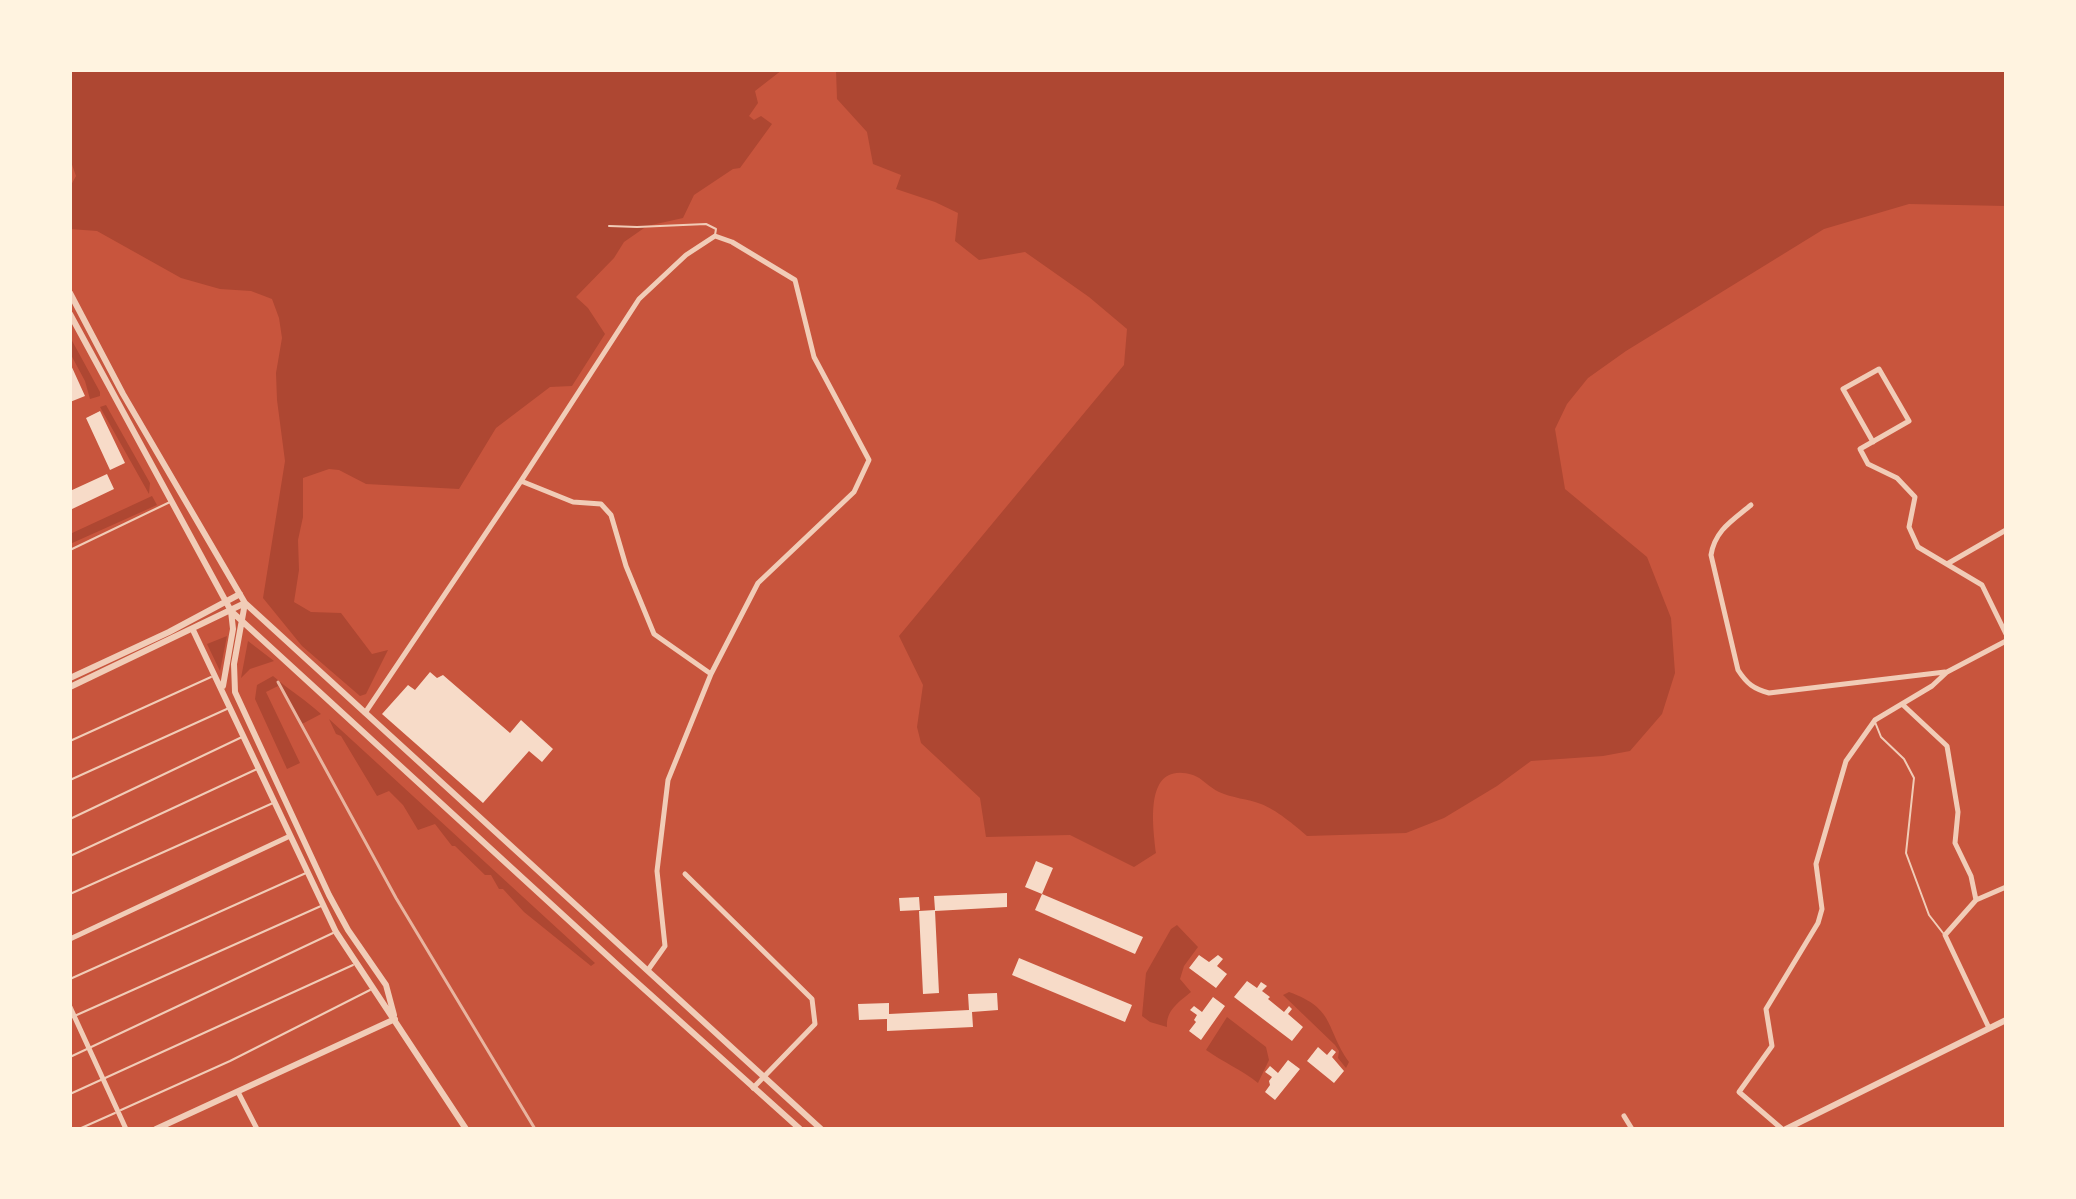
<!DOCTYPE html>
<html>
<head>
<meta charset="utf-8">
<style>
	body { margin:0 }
	#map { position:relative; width:2076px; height:1199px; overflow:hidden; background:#c8553d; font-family:"Sofia Sans Condensed",sans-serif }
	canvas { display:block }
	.frame { position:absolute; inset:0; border:72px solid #fff3e0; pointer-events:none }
</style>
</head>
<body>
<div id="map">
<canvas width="2076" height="1199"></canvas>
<div class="frame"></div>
</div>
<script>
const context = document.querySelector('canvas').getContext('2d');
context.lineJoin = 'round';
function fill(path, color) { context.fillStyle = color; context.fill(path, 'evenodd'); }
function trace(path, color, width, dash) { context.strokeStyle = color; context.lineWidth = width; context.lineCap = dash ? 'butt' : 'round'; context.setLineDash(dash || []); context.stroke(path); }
fill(new Path2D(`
	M70 70H782L755 91 758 103 749 116 754 120 761 116 772 124 740 168 733 169 694 195 683 218 647 226 624 242 614 258 576 297 588 308 605 334 572 386 550 387 496 428 459 489 366 484 339 470 329 469 303 478V517L298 540 299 570 294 602 311 612 341 613 372 654 388 650 366 694 360 696 302 646 263 598 285 461 277 400 276 373 282 338 279 318 272 299 251 291 220 289 181 278 97 231 70 229V187L76 176 70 159Z
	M836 70H2006V206L1909 204 1824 229 1626 351 1588 378 1567 404 1555 429 1565 489 1647 557 1671 618 1675 673 1662 714 1630 751 1603 756 1531 761 1497 786 1444 818 1406 833 1307 836C1296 826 1275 809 1261 804 1248 799 1232 798 1219 792 1210 788 1202 778 1193 775 1143 760 1153 826 1156 853L1134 867 1070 835 986 837 980 798 921 743 917 727 923 685 899 636 1124 365 1127 329 1089 297 1025 252 979 260 955 241 958 213 935 202 896 189 901 175 873 164 867 132 837 99Z
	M70 337 100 392V396L90 399 85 381 70 353Z
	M106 405 150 483 149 494 100 407Z
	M152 496 157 505 70 544V534Z
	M227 636 220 671 207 644Z
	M248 641 274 661 250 669 241 678Z
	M273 676C289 690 306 700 321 714L302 724 278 686 266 692 300 763 287 769 255 699 257 685Z
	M329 719 595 963 591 966 524 912 503 889H499L491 875H485L455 846H452L435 824 418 830 403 805 389 791 377 796 341 736 336 734Z
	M1177 925 1198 947 1184 966 1180 979 1191 992C1179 1002 1166 1010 1167 1027L1150 1022 1142 1016 1146 973 1171 929Z
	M1289 992C1336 1009 1325 1028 1349 1062L1346 1068 1338 1058 1339 1051 1335 1045 1283 995Z
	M1227 1017 1266 1047 1269 1060 1258 1083C1242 1070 1223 1062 1206 1050Z`), '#ae4732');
fill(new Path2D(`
	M70 363 85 396 70 402Z
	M100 411 125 463 110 470 86 418Z
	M107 474 114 489 70 510V491Z
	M430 672 437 678 443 675 510 733 521 720 553 749 542 762 529 751 483 803 382 714 408 685 415 690Z
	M1036 861 1053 868 1042 894 1143 937 1135 954 1035 910 1042 894 1025 887Z
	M1007 893V907L935 911 939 993 923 994 919 911 935 910 934 896Z
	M919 897 920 910 900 911 899 898Z
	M1199 955 1209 962 1218 955 1223 959 1217 966 1227 974 1216 988 1189 968Z
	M1019 958 1132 1005 1125 1022 1012 975Z
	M1247 981 1257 988 1261 982 1267 986 1262 991 1270 997 1268 999 1284 1012 1289 1006 1292 1009 1288 1014 1303 1027 1292 1041 1234 997Z
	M997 993 998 1010 972 1012 973 1027 887 1031V1019L859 1020 858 1004 889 1003V1014L969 1010 968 994Z
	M1213 997 1225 1006 1201 1040 1189 1031 1196 1022 1194 1020 1197 1015 1190 1010 1194 1006 1202 1012Z
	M1318 1047 1327 1055 1332 1049 1336 1052 1332 1057 1344 1071 1334 1083 1307 1061Z
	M1288 1060 1300 1069 1275 1100 1265 1092 1270 1085 1269 1081 1272 1077 1265 1072 1270 1066 1278 1073Z`), '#f7dbc8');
trace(new Path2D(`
	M609 226 637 227 706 224 716 229 715 235
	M70 550 170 502
	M1875 722 1881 737 1904 759 1914 778 1906 853 1929 915 1943 933
	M70 741 211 677
	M70 780 229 708
	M70 819 242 737
	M70 856 257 769
	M70 894 273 803
	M70 979 306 873
	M70 1018 321 906
	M70 1057 333 933
	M70 1094 353 965
	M121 1110 230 1061 370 990
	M79 1129 115 1113`), '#f1ccb7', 2);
trace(new Path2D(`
	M1873 442 1843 389 1879 369 1909 421 1860 449 1868 464 1897 478 1915 497 1909 527 1918 547 1982 585 2006 634
	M521 481 573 502 601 504 611 515 626 566 654 634 711 674
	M1751 505C1733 520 1715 530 1711 555L1738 670C1747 684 1754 689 1769 693L1945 672
	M1947 564 2006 530
	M1902 704 1947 746 1958 812 1955 843 1971 876 1976 900
	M365 713 521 481 639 299 686 255 715 236 732 242 795 280 814 357 869 460 854 492 758 583 711 674 668 780 657 871 665 946 648 970
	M685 874 812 999 815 1024 753 1088
	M70 939 290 836
	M70 1007 126 1129
	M1989 1028 1945 935 1976 900 2006 887
	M238 1092 257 1129
	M1624 1116 1632 1129
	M1782 1129 1739 1092 1772 1046 1766 1009 1818 923 1822 909 1816 864 1846 761 1875 720 1932 686 1947 672 2006 641`), '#f1ccb7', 5);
trace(new Path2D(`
	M70 293 123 394 245 603 821 1129
	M70 314 231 611 623 970 800 1129
	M245 603 234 664 235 692 329 895 348 930 386 985 394 1015
	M193 630 336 932 466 1129
	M70 678 169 632 240 594
	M223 686 233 629 231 611
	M70 687 245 603
	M156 1129 395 1019
	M1786 1129 2006 1020`), '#f1ccb7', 6);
trace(new Path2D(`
	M278 682 396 898 535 1129`), '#e9b49f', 3);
</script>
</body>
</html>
